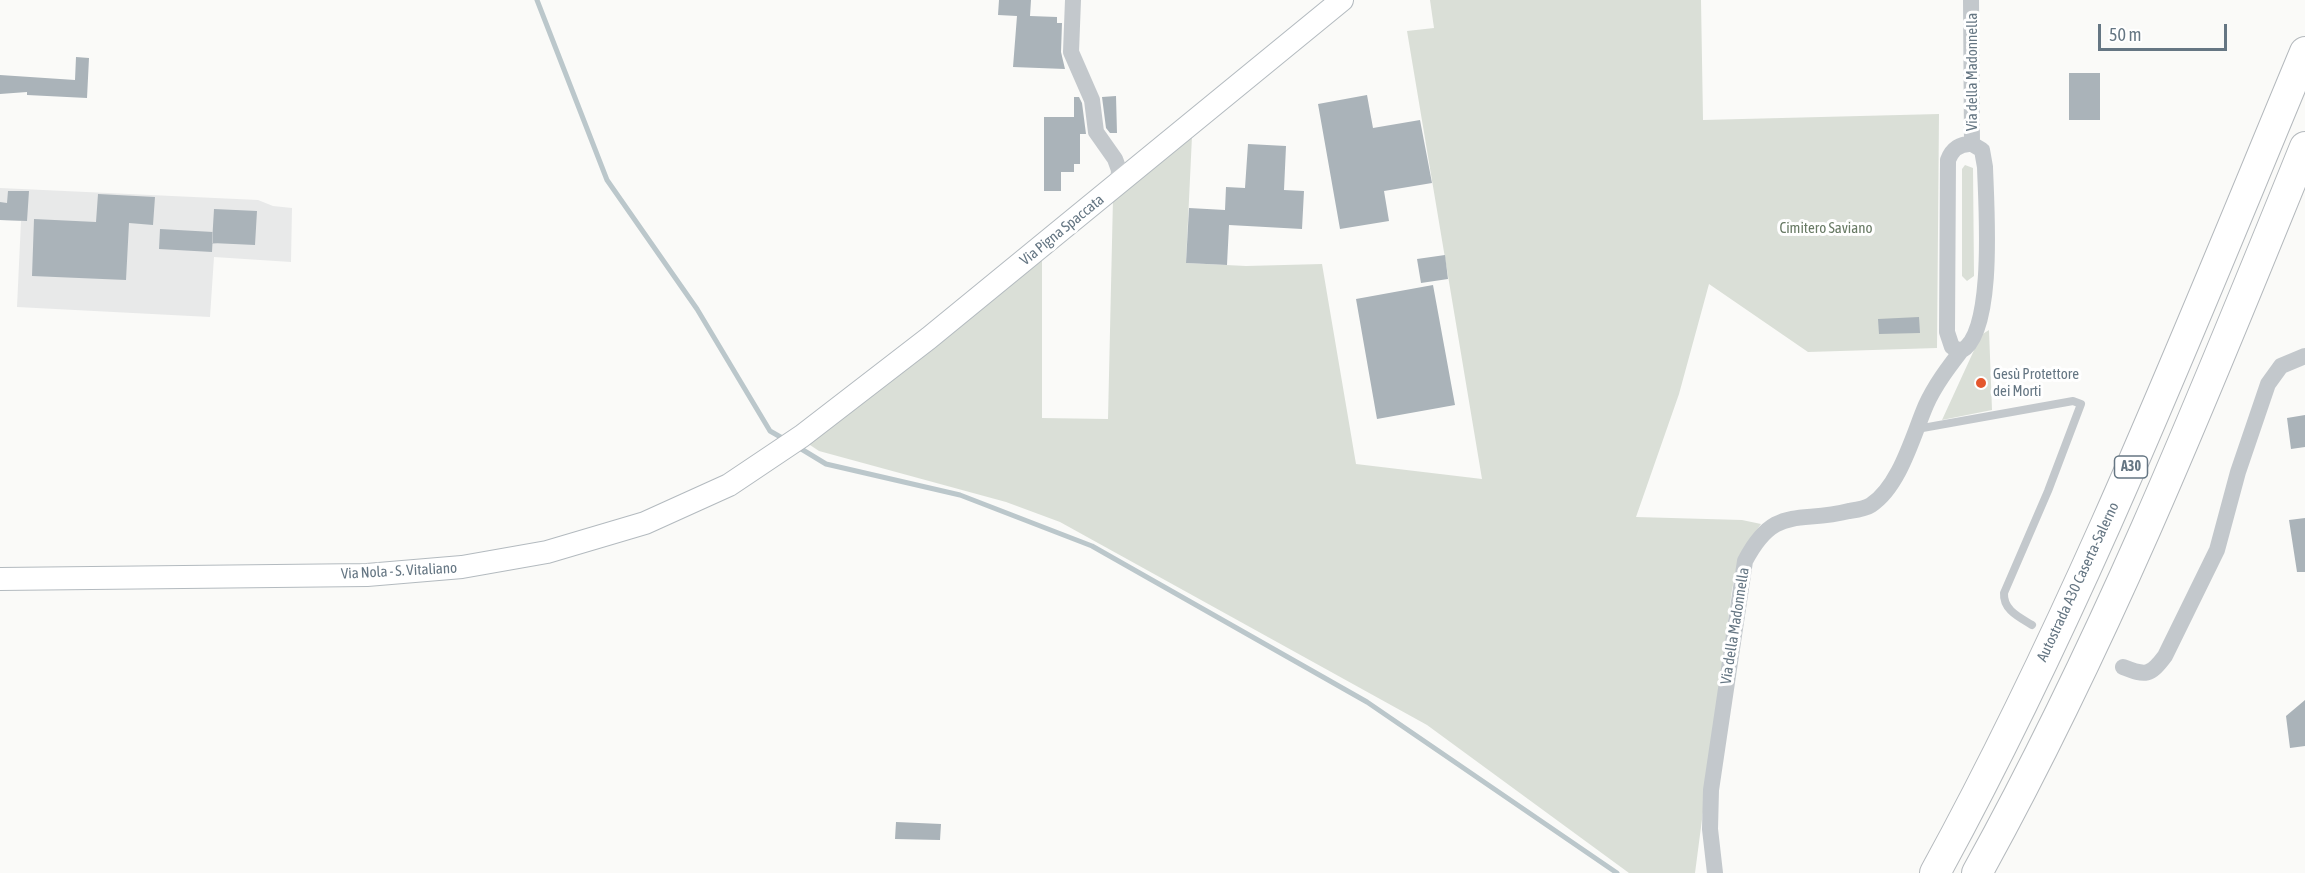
<!DOCTYPE html>
<html>
<head>
<meta charset="utf-8">
<style>
	body { margin:0 }
	#map { position:relative; width:2305px; height:873px; overflow:hidden; background:#fafaf8; font-family:"Asap Condensed",sans-serif }
	canvas { display:block }
	.scale { position:absolute; left:2098px; top:24px; width:129px; height:27px; box-sizing:border-box; border:3px solid #657683; border-top:0; padding-left:8px; font-size:18px; line-height:21px; white-space:nowrap; color:#657683; -webkit-text-stroke:4px #fff; paint-order:stroke }
</style>
</head>
<body>
<div id="map">
<canvas width="2305" height="873"></canvas>
<div class="scale">50 m</div>
</div>
<script>
const context = document.querySelector('canvas').getContext('2d');
context.lineJoin = 'round';
function fill(path, color) { context.fillStyle = color; context.fill(path, 'evenodd'); }
function trace(path, color, width, dash) { context.strokeStyle = color; context.lineWidth = width; context.lineCap = dash ? 'butt' : 'round'; context.setLineDash(dash || []); context.stroke(path); }
function write(font, color, halo, rows, align = 'center') {
  context.font = font + ' "Asap Condensed",sans-serif'; context.lineWidth = 6; context.setLineDash([]); context.textBaseline = 'middle'; context.strokeStyle = halo; context.fillStyle = color; for (const [text, x, y, turn = 0] of rows) {
    context.save(); context.translate(x, y); context.rotate((+turn || 0) * Math.PI / 180); context.textAlign = isNaN(turn) ? turn : align; if (halo) context.strokeText(text, 0, 0); context.fillText(text, 0, 0); context.restore();
  }
}
fill(new Path2D(`
	M0 188 258 200 273 206 292 208 291 262 214 257 210 317 17 307 21 221 0 220Z`), '#e8e9e9');
fill(new Path2D(`
	M1430 0H1701L1703 120 1939 114 1937 348 1808 352 1709 284 1679 394 1636 517 1742 520 1761 524C1745 545 1737 564 1732 590L1695 873H1629L1427 725 1060 522 1006 502 819 451 807 443 1042 258V418L1108 419 1113 198 1192 136 1186 263 1246 266 1322 264 1356 464 1482 479 1407 31 1434 28Z
	M1965 165 1973 168 1974 276 1967 281 1962 276V169Z
	M1989 330 1992 410 1942 420 1981 335Z`), '#dadfd7');
trace(new Path2D(`
	M537 0 607 180 697 309 770 431 784 439
	M798 447 826 464 960 495 1092 546 1367 702 1617 873`), '#bbc7cb', 5);
fill(new Path2D(`
	M999 0H1031L1030 16 1057 17V23H1062L1061 52 1065 69 1013 67 1017 16 998 15Z
	M76 57 89 58 87 98 27 95V92L0 94V75L75 80Z
	M2069 73H2100V120H2069Z
	M1367 95 1373 128 1420 120 1432 183 1384 191 1389 221 1340 229 1318 104Z
	M1116 96 1117 133H1110L1106 128 1102 97Z
	M1074 97H1079L1082 103 1086 134H1080V164H1074V172H1061V191H1044V117H1074Z
	M1248 144 1286 146 1284 190 1304 191 1302 229 1229 225 1227 265 1186 263 1189 208 1225 210 1226 187 1245 188Z
	M8 191H29L27 221 0 220V202L7 203Z
	M98 194 155 197 153 225 129 223 126 280 32 276 34 219 96 222Z
	M214 209 257 211 255 245 212 243Z
	M160 229 213 232 212 252 159 249Z
	M1445 255 1448 279 1421 283 1417 259Z
	M1433 285 1455 405 1377 419 1356 299Z
	M1919 317 1920 333 1879 334 1878 319Z
	M2305 415V447L2291 449 2287 418Z
	M2305 518V572H2297L2289 520Z
	M2305 700V746L2290 748 2286 716Z
	M896 822 941 824 940 840 895 839Z`), '#aab3b9');
const secondary = new Path2D(`
	M0 579 367 575 462 567 547 552 645 523 729 485 802 436 929 338 1342 0`);
const motorway = new Path2D(`
	M1935 873C2079 610 2190 328 2305 52
	M1977 873C2106 640 2205 393 2305 147`);
trace(secondary, '#b3babf', 24);
trace(motorway, '#b4b9bd', 32);
trace(new Path2D(`
	M1917 429 2073 401 2081 404 2048 491 2004 593C2003 610 2019 617 2032 625`), '#c3c8cc', 8);
trace(new Path2D(`
	M1073 0 1071 52 1092 100 1096 132 1115 159 1119 170 1118 185
	M1961 351C1996 333 1986 203 1985 167L1982 150 1972 144
	M2123 667C2146 676 2150 676 2165 656L2217 550 2238 472 2268 384 2281 366 2305 356
	M1715 873 1710 829 1711 790 1745 561C1775 504 1797 524 1849 511 1856 510 1865 509 1871 505 1900 486 1913 435 1926 405 1935 385 1948 368 1961 351L1952 347 1947 332 1948 160C1952 149 1961 143 1972 144L1971 0`), '#c3c8cc', 16);
trace(secondary, '#fff', 22);
trace(motorway, '#fff', 30);
for (const [x, y, r, color] of [
	[1981,383,6,"#e4572e"]
]) { const dot = new Path2D(); dot.arc(x, y, r, 0, 2 * Math.PI); context.fillStyle = color; context.fill(dot); trace(dot, '#fff', 2); }
for (const [x, y, w] of [
	[2131,467,33]
]) { const box = new Path2D(); box.roundRect(x - w / 2, y - 11, w, 22, 4.5); context.fillStyle = '#fff'; context.fill(box); trace(box, '#657683', 1.5); }
write('bold 14px', '#657683', null, [
	["A30",2131,467]
]);
write('15px', '#657683', '#fff', [
	["Via della Madonnella",1972,72,-90],
	["Via Pigna Spaccata",1062,230,-39],
	["Via Nola - S. Vitaliano",399,571,-3],
	["Autostrada A30 Caserta-Salerno",2078,582,-65],
	["Via della Madonnella",1735,626,-81]
]);
write('15px', '#687a64', '#fff', [
	["Cimitero Saviano",1826,228]
]);
write('15px', '#657683', '#fff', [
	["Gesù Protettore",1993,374],
	["dei Morti",1993,391]
], 'left');
</script>
</body>
</html>
